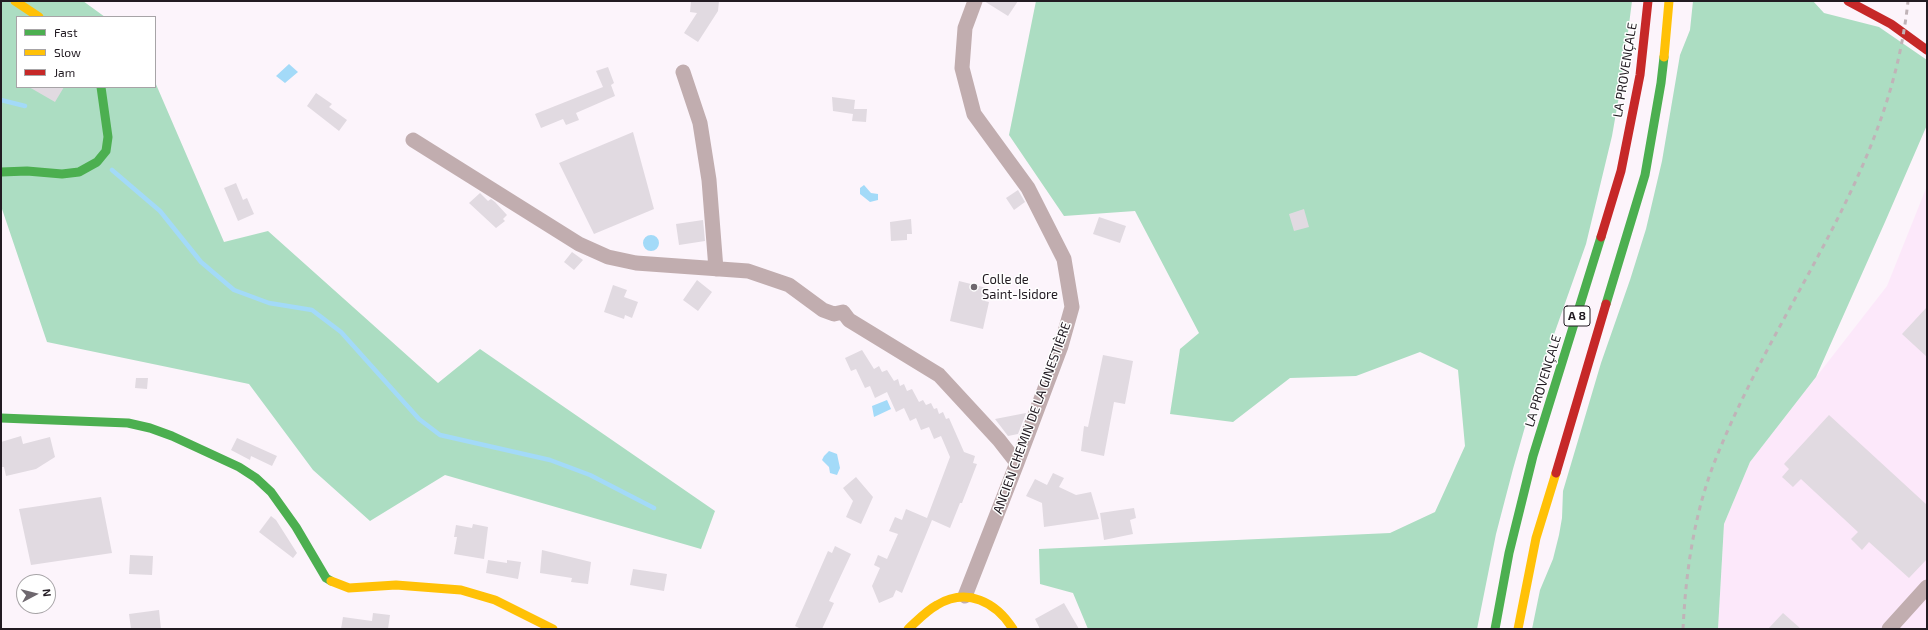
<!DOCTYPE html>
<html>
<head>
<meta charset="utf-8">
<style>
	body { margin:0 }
	#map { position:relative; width:1928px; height:630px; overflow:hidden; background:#fcf4fb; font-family:"Exo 2",sans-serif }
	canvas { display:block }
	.frame { position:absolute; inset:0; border:2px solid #221b22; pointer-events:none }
	.legend { position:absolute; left:16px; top:16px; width:140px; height:72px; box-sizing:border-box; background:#fff; border:1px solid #a7a4a7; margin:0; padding:5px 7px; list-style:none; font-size:12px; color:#221b22 }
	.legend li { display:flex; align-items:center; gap:8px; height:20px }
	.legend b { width:20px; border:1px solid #a7a4a7 }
	.north { position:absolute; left:16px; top:574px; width:40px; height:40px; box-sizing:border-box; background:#fff; border:1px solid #a7a4a7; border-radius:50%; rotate:83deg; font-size:11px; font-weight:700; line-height:16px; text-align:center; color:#221b22 }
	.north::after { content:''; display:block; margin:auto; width:14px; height:18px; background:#6e676e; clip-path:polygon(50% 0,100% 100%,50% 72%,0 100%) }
</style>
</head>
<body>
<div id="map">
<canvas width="1928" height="630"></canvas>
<div class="frame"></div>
<ul class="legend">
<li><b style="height:5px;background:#4caf50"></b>Fast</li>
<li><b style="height:5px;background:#ffc107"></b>Slow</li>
<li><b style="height:5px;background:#c62828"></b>Jam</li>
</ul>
<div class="north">N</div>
</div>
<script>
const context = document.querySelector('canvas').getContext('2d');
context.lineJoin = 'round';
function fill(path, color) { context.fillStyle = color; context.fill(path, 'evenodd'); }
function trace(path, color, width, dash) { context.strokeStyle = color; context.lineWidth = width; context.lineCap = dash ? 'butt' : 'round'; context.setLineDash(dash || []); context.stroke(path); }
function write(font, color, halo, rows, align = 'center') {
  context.font = font + ' "Exo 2",sans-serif'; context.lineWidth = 3; context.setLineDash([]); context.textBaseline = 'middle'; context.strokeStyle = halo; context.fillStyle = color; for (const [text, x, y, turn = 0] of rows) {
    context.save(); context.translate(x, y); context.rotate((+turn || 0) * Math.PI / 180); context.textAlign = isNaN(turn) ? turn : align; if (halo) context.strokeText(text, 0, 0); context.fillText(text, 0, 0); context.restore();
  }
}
fill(new Path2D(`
	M1927 186V629H1718L1724 524 1750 462 1887 286Z`), '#fce8fa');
fill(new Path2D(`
	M1 1H83L105 17H17V87H155V82L224 242 268 231 438 383 480 349 715 511 701 549 445 475 370 521 313 470 249 384 47 342 1 206Z
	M1036 1H1632L1622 79 1612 136 1586 244 1540 374 1513 469 1496 534 1477 629H1088L1073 593 1040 584 1039 549 1390 533 1435 512 1465 446 1458 370 1420 352 1356 376 1290 378 1233 422 1170 414 1180 349 1199 333 1135 211 1064 216 1009 135Z
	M1693 1H1813L1824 13 1879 27 1927 60V125L1885 222 1816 377 1750 462 1724 524 1718 629H1532L1540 590 1553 559 1559 535 1562 518 1563 491 1601 363 1630 280 1646 229 1662 161 1680 55 1690 30Z`), '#acddc2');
fill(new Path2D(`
	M289 64 298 72 285 83 276 76Z
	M864 185 871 193 878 194V200L870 202 860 194V188Z
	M643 243a8 8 0 1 1 16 0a8 8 0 1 1-16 0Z
	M887 400 891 409 874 417 872 406Z
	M829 451 837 454 840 468 837 475 830 473 829 467 822 460 824 456Z`), '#a3daf8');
trace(new Path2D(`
	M1 100 25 106
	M112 170 160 211 201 262 234 290 269 303 312 310 341 332 419 419 440 435 550 460 590 475 654 508`), '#a3daf8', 4.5);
fill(new Path2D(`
	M691 1H719L718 11 698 42 684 33 697 13 690 12Z
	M984 1H1018L1008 16Z
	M608 67 614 83 611 85 615 96 576 113 579 120 566 125 563 119 541 128 535 114 603 87 596 71Z
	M29 87H64L55 102Z
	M316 93 332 104 329 107 347 120 339 131 307 106Z
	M832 97 855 100 854 109H867L866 122 852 121 853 114 833 111Z
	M633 132 654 209 594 234 559 163Z
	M236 183 243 200 247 198 254 214 238 221 224 188Z
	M1018 190 1025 202 1014 210 1006 198Z
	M480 193 488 201 491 199 495 202 507 215 503 219 505 221 496 228 469 203Z
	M1304 209 1309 227 1294 231 1289 214Z
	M1099 217 1126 226 1120 243 1093 234Z
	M911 219 912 234H907V240L891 241 890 222Z
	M703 220 705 241 679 245 676 224Z
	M572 252 583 260 574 270 564 262Z
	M697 280 712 292 698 311 683 300Z
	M959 281 987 288 985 301 989 302 983 329 950 321Z
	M613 285 627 290 624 297 638 302 632 318 625 315 624 319 604 312Z
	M1927 307V357L1902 334Z
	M862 350 874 369 879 366 882 372 887 370 894 381 898 379 900 386 904 384 907 391 912 389 919 402 923 400 926 405 931 403 934 409 937 408 939 414 943 412 946 419 949 418 964 452 975 456 973 463 977 464 962 503H960L950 528 932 520 902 593 896 590 893 597 879 603 872 586 880 568 874 565 878 555 887 559 898 534 889 531 895 517 902 520 906 509 927 518 950 457 941 436 934 439 929 427 921 430 916 418 910 421 904 408 896 412 887 392 875 398 870 386 865 388 856 369 851 371 845 358Z
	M1103 355 1133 361 1125 404 1114 402 1104 456 1081 451 1084 426 1088 427Z
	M136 378H148L147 389 135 388Z
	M1026 413 1018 434 1008 436 995 419Z
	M1829 415 1927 505V559L1909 578 1869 542 1862 550 1851 539 1858 532 1801 479 1793 487 1782 477 1789 469 1784 464Z
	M21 436 23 444 50 437 55 457 36 469 6 476 4 467H1V442Z
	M237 438 277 456 272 466 251 456 250 460 231 450Z
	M1053 473 1064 478 1059 487 1076 495 1091 492 1099 519 1044 527 1042 503 1026 496 1035 479 1047 485Z
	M856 477 873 497 861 524 846 517 853 501 843 488Z
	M101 497 112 553 31 565 19 509Z
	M1134 508 1136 518 1130 520 1133 534 1104 540 1100 513Z
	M271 516 276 520 297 553 293 558 259 532Z
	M473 524 488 527 484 559 454 554 457 537H454L456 525 472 528Z
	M835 546 851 554 829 601 834 603 822 629H801L795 626 828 551 832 553Z
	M542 550 591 562 588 584 571 582 572 578 540 573Z
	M130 555 153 556 152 575 129 574Z
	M488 560 507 563V560L521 562 518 579 486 573Z
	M633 569 667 574 664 591 630 585Z
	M1064 603 1079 629H1040L1035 619Z
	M159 610 161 629H131L129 614Z
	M373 613 390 615 388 629H341L343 617 372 621Z
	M1783 613 1801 629H1768Z`), '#e1dae1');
trace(new Path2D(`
	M683 72 700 123 709 180 716 269
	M413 140 579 244 608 257 636 263 748 271 789 285 823 310 834 314 843 312 849 320 939 375 999 440 1017 463
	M965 596 1017 463 1061 346 1072 307 1064 259 1028 188 974 114 962 68 965 28 975 1
	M1889 629 1927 587`), '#c1adaf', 15);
trace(new Path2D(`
	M1 172 27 171 62 174 79 172 97 162 106 151 108 137 101 87
	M1606 304 1645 175 1661 83 1664 57
	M1 418 128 423 150 428 172 436 239 467 256 478 271 492 296 527 326 578 331 581
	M1495 629 1509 553 1533 456 1601 237`), '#4caf50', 9);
trace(new Path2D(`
	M15 1 39 17
	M1664 57 1669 1
	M331 581 349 588 396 585 461 590 495 600 553 629
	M908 629C917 621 926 611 937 605 967 587 996 602 1013 629
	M1518 629 1536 538 1556 473`), '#ffc107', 9);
trace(new Path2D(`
	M1848 1 1891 24 1927 50
	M1601 237 1621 171 1640 75 1648 1
	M1556 473 1606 304`), '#c62828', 9);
trace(new Path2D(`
	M1683 629C1686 568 1695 507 1719 451 1782 297 1890 173 1908 1`), '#c0b3b8', 3, [5, 5]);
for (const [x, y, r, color] of [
	[974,287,4,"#6e676e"]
]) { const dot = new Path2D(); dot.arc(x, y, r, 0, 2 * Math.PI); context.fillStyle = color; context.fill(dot); trace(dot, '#fff', 1.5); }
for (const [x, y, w] of [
	[1577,316,26]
]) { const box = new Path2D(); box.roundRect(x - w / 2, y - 10, w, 20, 3); context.fillStyle = '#fff'; context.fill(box); trace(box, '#221b22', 1); }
write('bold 12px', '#221b22', null, [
	["A 8",1577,316]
]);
write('13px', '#221b22', '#fff', [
	["LA PROVENÇALE",1625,70,-81],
	["LA PROVENÇALE",1543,381,-73],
	["ANCIEN CHEMIN DE LA GINESTIÈRE",1032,418,-70]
]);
write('13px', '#221b22', '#fff', [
	["Colle de",982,280],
	["Saint-Isidore",982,295]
], 'left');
</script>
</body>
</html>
